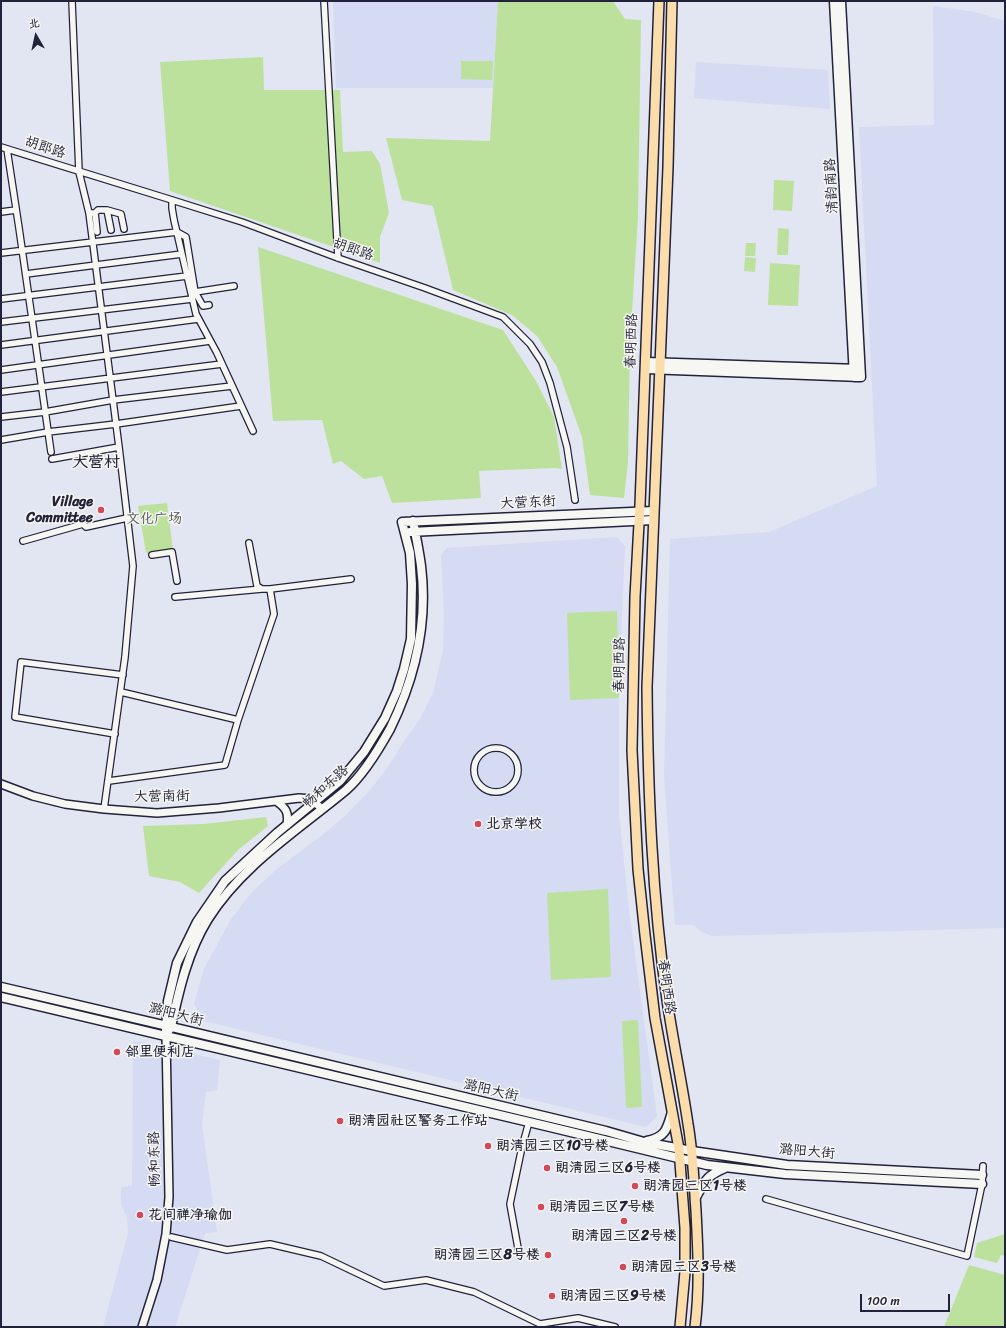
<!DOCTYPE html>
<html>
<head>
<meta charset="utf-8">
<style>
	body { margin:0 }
	#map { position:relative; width:1006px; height:1328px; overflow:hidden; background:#e2e6f2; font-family:Sriracha,"LXGW WenKai TC",sans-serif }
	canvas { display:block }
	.frame { position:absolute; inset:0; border:2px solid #22223b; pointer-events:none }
	.north { position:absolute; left:16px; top:16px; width:40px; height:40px; -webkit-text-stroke:3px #f6f6f2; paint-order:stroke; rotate:351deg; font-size:11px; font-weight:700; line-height:16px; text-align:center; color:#22223b }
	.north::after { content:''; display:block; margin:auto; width:14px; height:18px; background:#22223b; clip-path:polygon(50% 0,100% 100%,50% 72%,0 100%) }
	.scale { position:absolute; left:860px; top:1294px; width:90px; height:18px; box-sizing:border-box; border:2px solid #22223b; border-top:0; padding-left:5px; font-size:12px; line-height:14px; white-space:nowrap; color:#22223b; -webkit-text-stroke:3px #f6f6f2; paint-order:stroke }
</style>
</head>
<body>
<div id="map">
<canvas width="1006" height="1328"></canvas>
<div class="frame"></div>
<div class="north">北</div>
<div class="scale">100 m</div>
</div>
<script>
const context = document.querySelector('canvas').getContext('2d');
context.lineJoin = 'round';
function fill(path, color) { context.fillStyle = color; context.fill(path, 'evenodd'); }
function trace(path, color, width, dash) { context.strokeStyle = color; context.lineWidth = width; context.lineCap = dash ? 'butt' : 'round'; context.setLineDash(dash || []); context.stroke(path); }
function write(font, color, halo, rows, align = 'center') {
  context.font = font + ' Sriracha,"LXGW WenKai TC",sans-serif'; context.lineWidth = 3; context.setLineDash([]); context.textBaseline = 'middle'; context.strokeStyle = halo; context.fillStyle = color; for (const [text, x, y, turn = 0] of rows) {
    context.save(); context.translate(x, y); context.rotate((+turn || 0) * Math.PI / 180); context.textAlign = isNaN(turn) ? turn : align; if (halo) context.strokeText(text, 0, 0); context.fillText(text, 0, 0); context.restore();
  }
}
fill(new Path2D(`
	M333 1H498L493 88H336Z
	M933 6 975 12 1005 21V928L712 936 702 932 694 925H675L664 777 670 539 769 532 877 486 859 127 934 125Z
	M696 62 828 70 830 109 694 98Z
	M617 537 625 546 619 686V813L629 910 657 1116 646 1127 204 1021 194 1004 204 969 231 919 253 891 277 869 325 833 346 815 371 789 388 767 404 741 420 719 433 693 443 651 444 615 441 555 447 548Z
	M133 1041 148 1043 153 1053 176 1059 185 1052 220 1060 217 1090 206 1092 202 1125 217 1232 205 1233 175 1327H103L128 1233 127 1217 121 1205V1187L132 1186Z`), '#d4dbf2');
fill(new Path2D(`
	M498 1H613L625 19 641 20 638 216 630 345 628 462 624 498 590 495 582 437 557 367 537 336 512 315 453 290 433 206 402 200 386 138 490 141Z
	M263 57 264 90H340L343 152 372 151 380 164 389 213 380 237V263L170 191 160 62Z
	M461 61H493L492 80 461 79Z
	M774 180 794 181 792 211 773 210Z
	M778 228 789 229 788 255H777Z
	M746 243H756L755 256H745Z
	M258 247 503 330 536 381 554 417 562 469 555 468 479 471 481 498 392 503 382 476 364 479 341 461 333 464 322 420 273 421Z
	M745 257 756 258 755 272 744 271Z
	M770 263 800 265 798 306 768 305Z
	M167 503 173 550 146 553 138 506Z
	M617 611 619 698 570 700 567 613Z
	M266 817 268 826 238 850 199 893 180 882 149 876 143 826 204 824Z
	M608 889 611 977 551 980 547 893Z
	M638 1020 642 1107 626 1108 622 1021Z
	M1005 1234V1256L1001 1255 997 1263 974 1257 977 1243Z
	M969 1265 1005 1275V1327H944Z`), '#bbe19c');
const minor = new Path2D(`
	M72 1 79 172 89 213 119 447 133 566 125 657 104 809
	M324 1 338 258
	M1 147 172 200 242 222 338 258 425 288 503 317 530 344 542 362 550 383 567 447 575 500
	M7 149 19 228 51 452
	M172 200V208L174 220 196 314 217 353 253 431
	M107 210 121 214 124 229
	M1 212 16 210
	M91 213H95L97 232
	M95 213 98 210H107L111 230
	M1 253 177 232 186 237 195 292 203 306 209 305
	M26 274 182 254
	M195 292 234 286
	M1 299 187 276
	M1 322 192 299
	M1 345 198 319
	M1 370 210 341
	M1 392 222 364
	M1 417 45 412 113 400 232 386
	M1 440 48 432 116 424 241 406
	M52 459 119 447
	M23 541 83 524 86 527 127 518
	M152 555 172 552 177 581
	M270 589 351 579
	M175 597 262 589
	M121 692 238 720
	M115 734 15 717 21 662 123 675
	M474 770a22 22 0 1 1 44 0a22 22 0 1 1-44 0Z
	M109 781 225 765 238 720 274 614 270 589H262L257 586 249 543
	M766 1199 967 1256 982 1184 983 1166
	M171 1237 227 1250 270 1244 321 1256 384 1286 426 1280 474 1292 540 1324 578 1318 615 1327
	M518 1248 510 1204 522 1147 529 1122`);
const tertiary = new Path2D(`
	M1 784 33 796 65 804 104 809 157 813 219 808 299 798 311 799 322 809
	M276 801C286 808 289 812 287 825
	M142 1327 157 1280 166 1234 169 1197 166 1036`);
const secondary = new Path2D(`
	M834 1 854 377
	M646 362 859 369
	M646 369 861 377 841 1
	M410 532 653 520
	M1 987C203 1034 405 1083 606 1131L644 1142 692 1151 787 1165 982 1175
	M1 997 550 1127 707 1165 785 1174 982 1184
	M166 1030 168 1001 177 963 197 922 225 881 277 833 340 781 364 752 385 718 397 691 404 669 411 639 412 584 410 553 402 522 654 511
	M169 1030 171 1027C179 990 188 951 208 919 242 865 298 830 346 790 362 776 380 747 390 729 415 678 428 623 421 566 419 551 416 536 413 521
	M647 1141C666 1137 667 1129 672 1112
	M695 1199C705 1181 706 1176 725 1168`);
const primary = new Path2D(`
	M659 1 640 505 635 597 632 750 638 869 645 935 655 1018 679 1149 685 1228V1272L680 1327
	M672 1 668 167 647 687C648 792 652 896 667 1000 673 1041 682 1083 688 1124 693 1153 694 1182 696 1211 698 1250 700 1288 695 1327`);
trace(minor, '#22223b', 8);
trace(tertiary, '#22223b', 10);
trace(secondary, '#22223b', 11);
trace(primary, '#22223b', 12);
trace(minor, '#f6f6f2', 5.5);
trace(tertiary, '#f6f6f2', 7);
trace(secondary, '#f6f6f2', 8);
trace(primary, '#fbddab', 9);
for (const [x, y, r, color] of [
	[101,510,4,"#d1495b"],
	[478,824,4,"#d1495b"],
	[117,1052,4,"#d1495b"],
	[340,1121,4,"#d1495b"],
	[488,1146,4,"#d1495b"],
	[547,1168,4,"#d1495b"],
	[635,1186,4,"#d1495b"],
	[541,1207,4,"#d1495b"],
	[140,1215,4,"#d1495b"],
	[624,1221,4,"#d1495b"],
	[548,1255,4,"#d1495b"],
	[623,1267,4,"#d1495b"],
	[552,1296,4,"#d1495b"]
]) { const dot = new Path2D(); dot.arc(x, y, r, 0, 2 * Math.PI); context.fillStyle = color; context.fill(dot); trace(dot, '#f6f6f2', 1.5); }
write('14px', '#22223b', '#f6f6f2', [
	["胡郎路",45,148,18],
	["清韵南路",832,186,-93],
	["胡郎路",353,250,19],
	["春明西路",632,341,-88],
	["大营东街",528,503,-3],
	["春明西路",620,665,-89],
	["畅和东路",326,787,-42],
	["大营南街",162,797,-1],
	["春明西路",666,987,82],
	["潞阳大街",176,1015,14],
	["潞阳大街",491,1091,13],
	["潞阳大街",807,1152,5],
	["畅和东路",155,1159,-91]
]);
write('bold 14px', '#22223b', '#f6f6f2', [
	["Village",93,502,"right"],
	["Committee",93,518,"right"],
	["北京学校",486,824],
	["邻里便利店",125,1052],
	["朗清园社区警务工作站",348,1121],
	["朗清园三区10号楼",496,1146],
	["朗清园三区6号楼",555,1168],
	["朗清园三区1号楼",643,1186],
	["朗清园三区7号楼",549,1207],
	["花间禅净瑜伽",148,1215],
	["朗清园三区2号楼",624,1236,"center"],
	["朗清园三区8号楼",540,1255,"right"],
	["朗清园三区3号楼",631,1267],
	["朗清园三区9号楼",560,1296]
], 'left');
write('14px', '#505b58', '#f6f6f2', [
	["文化广场",154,519]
]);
write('bold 16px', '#22223b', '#f6f6f2', [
	["大营村",96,463]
]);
</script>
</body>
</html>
